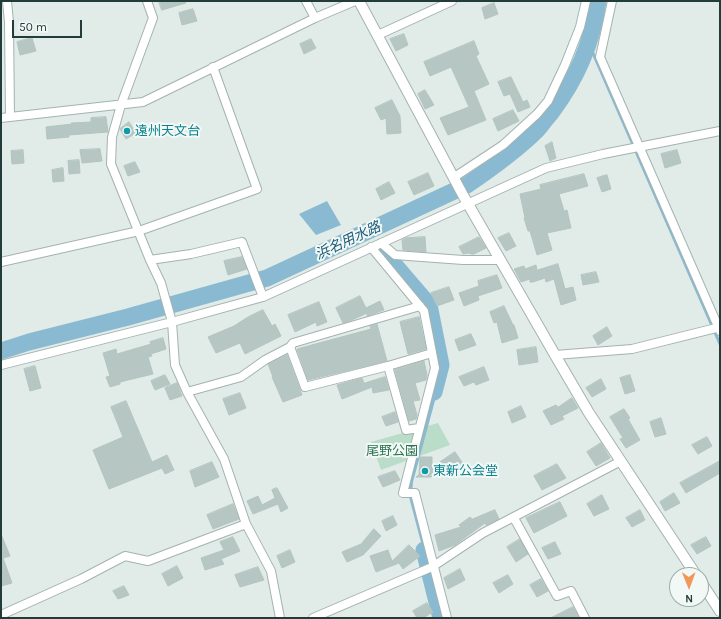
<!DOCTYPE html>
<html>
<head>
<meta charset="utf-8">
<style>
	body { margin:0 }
	#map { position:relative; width:721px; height:619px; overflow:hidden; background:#e1ebe8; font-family:Karla,sans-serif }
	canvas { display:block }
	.frame { position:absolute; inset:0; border:2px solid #213c39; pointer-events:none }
	.north { position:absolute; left:669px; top:567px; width:40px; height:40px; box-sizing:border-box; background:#f1f8f6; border:1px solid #9eadaa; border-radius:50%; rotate:179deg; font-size:11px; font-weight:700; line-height:16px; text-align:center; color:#213c39 }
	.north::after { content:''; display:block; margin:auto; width:14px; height:18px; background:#f19759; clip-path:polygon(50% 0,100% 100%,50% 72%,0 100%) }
	.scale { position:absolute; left:12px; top:20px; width:70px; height:18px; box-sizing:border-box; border:2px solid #213c39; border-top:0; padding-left:5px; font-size:12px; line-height:14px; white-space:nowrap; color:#213c39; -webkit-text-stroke:3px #f1f8f6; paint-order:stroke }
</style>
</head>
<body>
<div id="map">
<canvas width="721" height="619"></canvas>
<div class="frame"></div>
<div class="north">N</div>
<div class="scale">50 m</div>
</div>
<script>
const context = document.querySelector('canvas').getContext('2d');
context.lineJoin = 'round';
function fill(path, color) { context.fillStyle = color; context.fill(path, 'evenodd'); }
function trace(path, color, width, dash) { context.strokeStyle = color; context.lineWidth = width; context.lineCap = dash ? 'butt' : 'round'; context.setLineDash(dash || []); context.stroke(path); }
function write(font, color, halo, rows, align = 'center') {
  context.font = font + ' Karla,"Noto Sans JP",sans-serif'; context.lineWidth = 4; context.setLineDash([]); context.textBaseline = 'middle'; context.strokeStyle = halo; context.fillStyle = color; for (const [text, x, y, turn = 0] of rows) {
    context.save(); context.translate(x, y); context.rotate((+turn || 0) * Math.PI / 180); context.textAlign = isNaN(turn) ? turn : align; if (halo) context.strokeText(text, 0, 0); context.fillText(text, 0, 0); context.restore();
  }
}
fill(new Path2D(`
	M438 423 450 445 381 470 371 442Z`), '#baddc9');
fill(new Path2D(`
	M327 201 341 225 316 235 299 214Z
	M436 369 443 371 413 482 412 495 429 564 427 565 409 497 405 485Z`), '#89bad1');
trace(new Path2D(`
	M589 44 720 344`), '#89bad1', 3);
trace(new Path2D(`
	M380 248 429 305 441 365 434 392
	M1 351 29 342 128 317 267 278 467 185C492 168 516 151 537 130 542 125 546 118 551 113 577 78 592 44 598 1
	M424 550 441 618`), '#89bad1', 17);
const building = new Path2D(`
	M159 1H185L186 3 162 10Z
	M494 3 498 14 485 19 482 8Z
	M193 9 197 21 182 25 179 13Z
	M404 34 408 45 396 51 390 39Z
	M32 38 36 51 20 55 17 42Z
	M311 39 316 48 304 54 300 44Z
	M474 41 479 54 476 56 489 84 474 91 486 120 448 135 440 118 469 107 451 67 430 76 424 62Z
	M511 77 523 102 527 100 530 107 518 112 510 94 504 96 498 82Z
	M425 90 434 105 425 109 418 94Z
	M392 100 400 116 401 133 387 134 386 118 381 120 375 108Z
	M513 110 519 121 498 131 493 119Z
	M106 117 108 132 69 135V137L47 139 46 127 72 124 71 123 91 122V118Z
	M129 122 136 133 126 139 120 129Z
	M552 142 556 158 550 161 545 146Z
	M100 149 102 161 82 163 80 150Z
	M23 150 24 163 12 164 11 151Z
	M677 150 681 163 665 168 661 154Z
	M79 160 80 173 69 174 68 161Z
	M135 162 140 172 128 176 124 166Z
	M63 168 64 181 53 182 52 170Z
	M428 173 434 186 414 195 408 182Z
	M584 174 588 186 559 194 564 211 567 210 571 228 547 233 552 250 537 255 530 231H528L524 218H525L520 194 541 189 540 185Z
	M607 175 611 189 602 192 597 178Z
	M389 182 395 193 381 200 376 189Z
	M509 233 516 246 506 251 498 238Z
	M425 237 426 252 403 250 402 240 406 238Z
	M479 237 486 248 474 254H471L469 253 463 254 459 247Z
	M242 257 247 269 228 275 224 261Z
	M558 264 565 289 573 287 576 300 561 305 554 279 546 282 545 278 533 282H530V279L521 282 514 269 524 266 525 269 536 265 537 270Z
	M596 272 599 282 583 285 581 275Z
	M497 275 502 288 478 296 479 300 464 306 459 293 479 286 478 281Z
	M449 287 454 300 437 306 431 293Z
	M360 296 366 308 380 301 384 310 367 316V313L352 320 343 323 336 308Z
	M319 302 327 322 317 326 316 322 295 332 288 315Z
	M504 306 513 325H514L518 338 502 343 497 322 494 323 490 312Z
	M263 310 272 326 275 324 281 336 245 354 240 343 216 353 208 337 234 326 248 317Z
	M419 317 426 349 408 354 400 322Z
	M377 324 387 361 308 380 297 349 371 329 370 326Z
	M607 327 612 336 598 345 593 336Z
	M471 334 476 345 459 351 455 340Z
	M163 338 166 349 151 354 152 356 148 357 153 374 120 382V384L110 387 106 377 110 376 103 353 116 349 117 354 151 344 150 342Z
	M536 347 538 362 519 365 517 350Z
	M287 355 302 395 283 402 272 377H273L268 364Z
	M424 361 427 375 426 380 415 383 420 400 413 401 417 415 416 419 409 421 395 370Z
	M35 366 41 388 30 391 24 369Z
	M484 367 489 380 476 385 474 382 464 386 459 377Z
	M165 375 170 384 155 390 151 381Z
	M630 375 635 391 625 394 620 378Z
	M385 377 389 390 373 393 372 387 342 399 337 385 362 378 364 383Z
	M601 379 606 389 592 397 586 388Z
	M177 383 182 396 170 400 165 388Z
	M240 393 246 408 229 415 223 399Z
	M572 398 578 408 562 416 564 419 551 425 543 411 556 405 558 407Z
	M126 401 152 462 167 455 174 470 165 474 162 468 109 489 93 450 123 437 111 407Z
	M521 406 526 417 512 423 508 412Z
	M624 409 630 418 628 419 640 440 626 448 620 439 623 438 610 417Z
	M395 412 398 422 386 426 382 417Z
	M661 418 666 434 655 437 650 422Z
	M707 437 712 446 698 454 692 445Z
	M601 443 610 458 596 466 587 452Z
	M455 452 464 465 446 477 441 470 431 477H416L419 475 420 457H432V467Z
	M720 461V473L686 493 680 483Z
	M212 462 219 477 195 487 190 471Z
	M557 464 566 478 542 490 534 476Z
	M395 471 400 480 383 487 378 477Z
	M277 488 288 508 281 512 278 504 253 514 247 501 258 496 262 505 275 498 272 490Z
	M674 493 680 503 665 511 660 502Z
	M602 495 609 509 594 516 587 504Z
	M560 502 567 516 534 533 526 518Z
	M233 504 239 519 213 529 207 515Z
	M495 510 499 519 486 525 485 523 455 545 439 551 435 535 461 527 459 525 470 517 472 519Z
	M640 510 645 520 632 527 626 518Z
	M393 516 397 525 386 531 382 521Z
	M374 529 381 536 363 555 347 562 342 552 361 544Z
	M1 534 10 556 3 558 12 583 1 586Z
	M233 537 240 551 221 559 224 564 205 570 201 558 224 550 220 542Z
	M706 537 711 546 697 554 691 545Z
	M520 539 528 554 516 562 507 547Z
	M555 542 561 554 548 559 542 548Z
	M409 545 420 556 403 569 399 563 376 572 370 556 388 550 392 561Z
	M290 550 295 562 282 568 277 556Z
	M177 566 183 578 168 586 162 574Z
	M258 567 264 580 240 587 235 575Z
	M460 569 465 580 448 589 444 578Z
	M508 575 513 584 499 593 493 583Z
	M541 579 548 591 537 597 530 585Z
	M124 586 129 595 118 599 113 591Z
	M427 603 433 612 423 618H417L413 611Z
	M573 607 579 618H551Z`);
fill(building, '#b6c6c2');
trace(building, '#b3c5c0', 1);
const minor = new Path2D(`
	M7 1 9 22 10 117
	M147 1 153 18 121 105 112 137 111 164 150 260 161 283 172 322 175 365 187 392 224 459 246 524 271 571 280 618
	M306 1 315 18
	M612 1 600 57 720 331
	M378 35 452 1
	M1 118 143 102 315 18 355 1
	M453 178 503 145 537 114 548 101 565 65 580 27 586 1
	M381 243 395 255 463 260H500
	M371 247 424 311 435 368 403 493H415L447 618
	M150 260 191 254 242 242 263 297
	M1 262 139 231 257 189 213 67
	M420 306 293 343 290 347 305 387 388 366 432 353
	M555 355 632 349 720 327
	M1 365 172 322 263 297 546 168 603 154 720 131
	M388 366 406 430 419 428
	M187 392 241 377 265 360 290 347
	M514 518 557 596 571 591 585 618
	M1 615 81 579 125 556 148 561 246 524
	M313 618 432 567 483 533 621 461`);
const tertiary = new Path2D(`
	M359 1 464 197 555 355 589 413 696 575
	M701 582 720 611`);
trace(minor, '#a4b3b0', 10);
trace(tertiary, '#a4b3b0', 12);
trace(minor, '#fff', 8);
trace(tertiary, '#fff', 10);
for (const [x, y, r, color] of [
	[127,131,4,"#0f9aa8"],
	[425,471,4,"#0f9aa8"]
]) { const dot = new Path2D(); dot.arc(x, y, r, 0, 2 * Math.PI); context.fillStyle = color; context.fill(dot); trace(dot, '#f1f8f6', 1.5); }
write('13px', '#0d838f', '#f1f8f6', [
	["遠州天文台",135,131],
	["東新公会堂",433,471]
], 'left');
write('13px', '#2c7352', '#f1f8f6', [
	["尾野公園",392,451]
]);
write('italic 14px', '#1c5a77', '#f1f8f6', [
	["浜名用水路",348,241,-25]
]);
</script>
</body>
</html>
